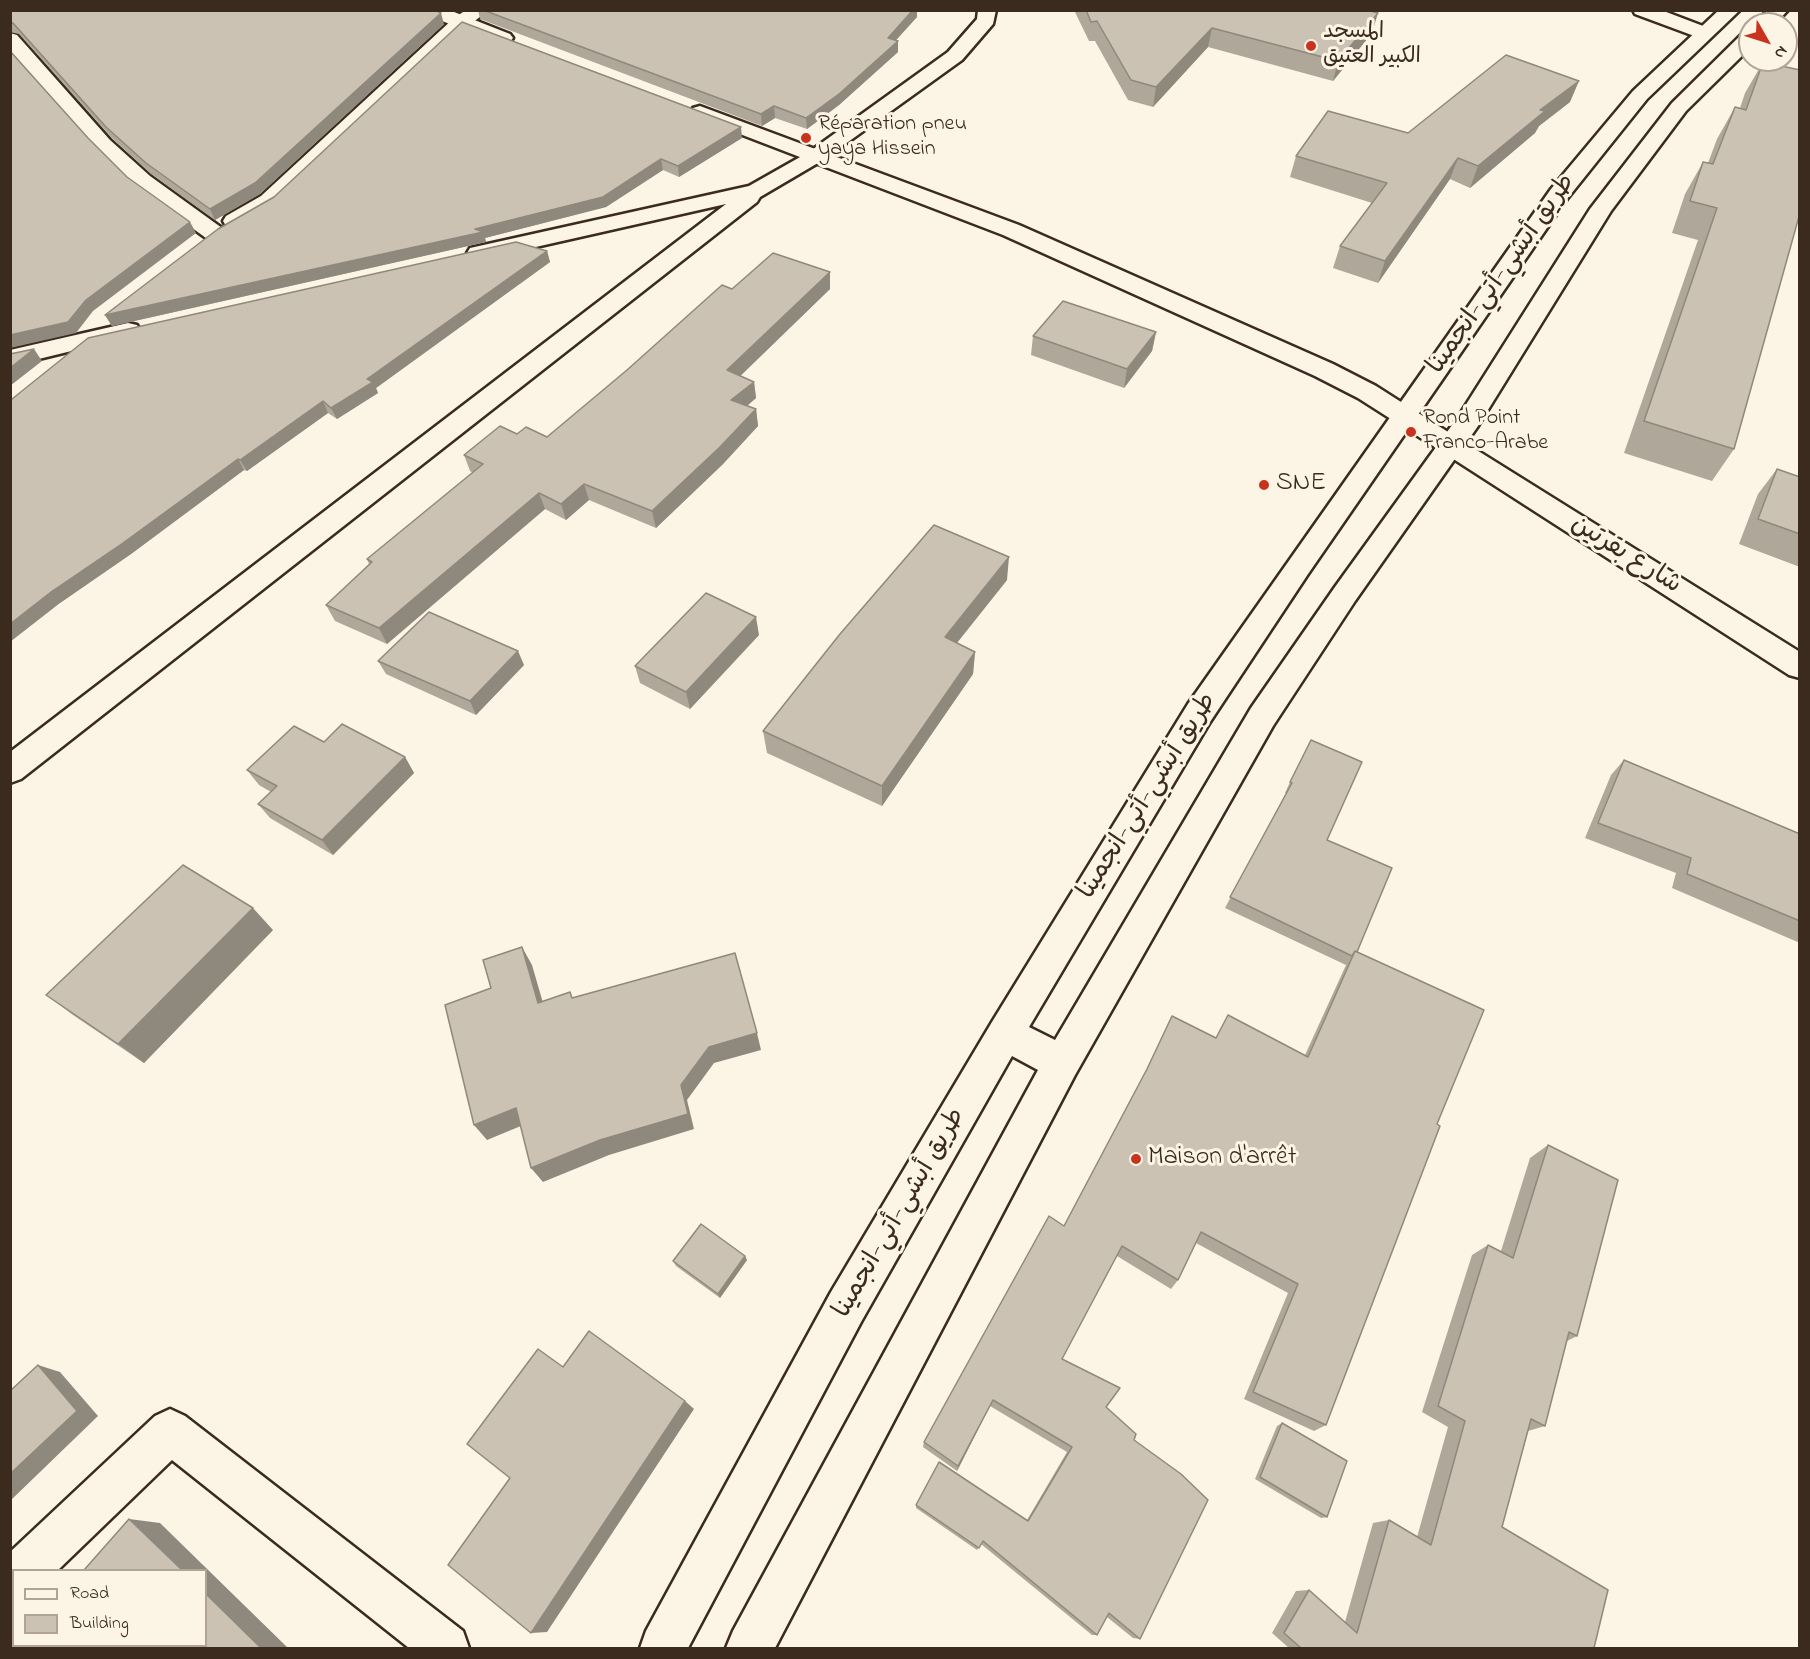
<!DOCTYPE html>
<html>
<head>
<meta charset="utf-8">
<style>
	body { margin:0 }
	#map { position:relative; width:1810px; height:1659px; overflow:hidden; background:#fcf5e5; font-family:"Indie Flower",sans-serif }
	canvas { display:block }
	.frame { position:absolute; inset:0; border:12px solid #3b2a1e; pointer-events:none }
	.legend { position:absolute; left:12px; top:1569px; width:195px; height:78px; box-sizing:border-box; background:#fcf5e5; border:2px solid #afa495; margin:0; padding:8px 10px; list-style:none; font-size:18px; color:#3b2a1e }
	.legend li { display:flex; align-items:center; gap:12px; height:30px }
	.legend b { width:30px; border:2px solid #afa495 }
	.north { position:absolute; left:1738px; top:12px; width:60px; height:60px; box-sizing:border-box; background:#fcf5e5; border:2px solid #afa495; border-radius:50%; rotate:129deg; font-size:16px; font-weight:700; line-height:24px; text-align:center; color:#3b2a1e }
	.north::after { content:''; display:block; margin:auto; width:21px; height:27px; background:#c8321e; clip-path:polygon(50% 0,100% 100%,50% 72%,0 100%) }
</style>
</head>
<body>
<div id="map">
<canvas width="1810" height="1659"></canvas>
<div class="frame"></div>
<ul class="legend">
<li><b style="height:8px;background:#fcf5e5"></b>Road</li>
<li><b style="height:16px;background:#ccc2b3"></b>Building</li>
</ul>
<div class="north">N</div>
</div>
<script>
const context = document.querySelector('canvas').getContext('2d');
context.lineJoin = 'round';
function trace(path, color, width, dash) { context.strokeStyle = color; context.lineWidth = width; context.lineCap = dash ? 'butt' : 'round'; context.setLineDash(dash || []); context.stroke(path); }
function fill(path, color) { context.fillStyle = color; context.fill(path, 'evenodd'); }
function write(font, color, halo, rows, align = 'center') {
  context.font = font + ' "Indie Flower","Playpen Sans Arabic",sans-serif'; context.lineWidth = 6; context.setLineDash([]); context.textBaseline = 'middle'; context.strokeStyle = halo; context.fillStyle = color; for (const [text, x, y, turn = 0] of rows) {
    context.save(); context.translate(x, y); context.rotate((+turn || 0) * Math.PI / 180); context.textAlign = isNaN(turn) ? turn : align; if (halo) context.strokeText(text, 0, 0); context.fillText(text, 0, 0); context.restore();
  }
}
const street = new Path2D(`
	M466 10H489L468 26 277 206C262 214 244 230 226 226L223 221 226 216 261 196 454 18Z
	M978 10H996L993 24 962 60 823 160 760 197 757 202 21 779 10 783V752L726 204 478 260 470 258 467 253 470 248 749 186 809 152 948 52 977 19Z
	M1633 10H1661L1711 29 1713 33 1711 37H1697L1635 14Z
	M10 33 17 35 110 140 150 176 222 228 225 233 222 238 214 240 206 238 134 186 96 148 10 51Z
	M128 323 137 325 140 330 137 335 10 366V350Z
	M1450 436 1459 439 1800 652V678L1789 675 1441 451 1437 445 1441 439Z
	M170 1409 185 1416 463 1631 469 1648H409L172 1460 58 1570H14V1588L10 1587V1552L155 1416Z`);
const secondary = new Path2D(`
	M422 10H449L510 34 513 38 510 42H496L424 14Z
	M700 106 1019 225 1333 364 1376 386 1459 439 1463 445 1459 451 1450 454 1441 451 1358 398 1315 376 1003 235 693 116 690 112 693 108Z`);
const highway = new Path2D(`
	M1719 10H1740L1647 99 1567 199 1308 574 1210 722 1029 1027 1055 1040 1251 708 1335 587 1460 414 1590 209 1672 103 1743 33 1750 31V48L1686 111 1611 211 1478 426 1355 601 1273 726 1075 1075 775 1648H726L733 1631 1038 1070 1012 1056 861 1322 688 1648H640L646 1631 831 1292 992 1022 1188 704 1551 189 1633 91Z
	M1768 10H1788L1775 24H1755Z`);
trace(street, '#3b2a1e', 5);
trace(secondary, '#3b2a1e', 5);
trace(highway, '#3b2a1e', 5);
fill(street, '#fcf5e5');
fill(secondary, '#fcf5e5');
fill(highway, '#fcf5e5');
fill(new Path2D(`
	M10 10 444 24 260 194 215 220 151 174 112 138 19 34 10 32Z
	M478 10H917V17L896 40 898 52 839 105 807 129 775 118 762 126 480 19Z
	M1074 10H1367L1372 33 1333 81 1208 47 1153 107 1128 100 1095 41H1089Z
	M1763 62 1734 449 1712 481 1624 453 1698 240 1672 233 1685 194 1703 162 1708 163 1717 139 1735 107 1740 108 1745 93Z
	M1570 102 1539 126 1535 133 1470 188 1450 179 1378 283 1333 268 1340 246 1372 203 1290 177 1296 156 1408 133Z
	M742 138 679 177 663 170 606 207 485 238 486 242 112 326 105 315 218 229Z
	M547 251 550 262 376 388 378 393 337 419 328 413 247 471 244 470 131 554 60 603 10 400Z
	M732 289H830L740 376 754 382 756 398 747 406 756 409 758 426 723 464 656 528 589 500 566 520 545 509 387 644 335 621 326 605 369 564 367 559 473 473 470 471 464 455 517 434 547 437Z
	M1156 332 1152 351 1124 388 1031 355 1033 336Z
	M1777 469 1800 477V567L1739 544 1758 494Z
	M1007 580 957 643 975 652 973 674 882 806 767 753 763 731Z
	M759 635 690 709 640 683 635 666Z
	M378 661 524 665 476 715 386 674Z
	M1311 740 1327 840 1357 952 1437 1124 1326 1425 1314 1431 1244 1399 1288 1293 1196 1243 1178 1280 1171 1289 1117 1256 1062 1359 1106 1407 1134 1440 1140 1639 1133 1638 1107 1617 1097 1635H1092L981 1544 977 1550 916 1508V1505L1027 1520 1067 1452 990 1406 957 1471 923 1447 924 1442 1064 1226 1216 1038 1305 1055 1346 965 1225 908 1286 793H1285L1290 782Z
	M324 742 405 757 414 773 333 855 270 818 258 804 271 792 259 785 247 770Z
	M1624 760 1800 834V943L1672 888 1676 873 1585 838 1611 775Z
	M273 930 144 1063 73 1015 46 995Z
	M1548 1145 1577 1336 1567 1341 1545 1426 1528 1431 1502 1527 1594 1648H1289L1272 1633 1296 1591 1309 1590 1345 1622 1373 1523 1389 1520 1417 1537 1448 1427 1422 1412 1472 1255 1488 1245 1501 1251 1530 1158Z
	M747 1260 720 1298 676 1266 673 1261Z
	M1282 1423 1327 1517 1321 1518 1255 1479 1277 1426Z`), '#afa79a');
fill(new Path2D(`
	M913 10H917V17L888 49V38Z
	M441 13 444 24 260 194 215 220 210 209Z
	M1378 13 1372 33 1333 81 1338 61Z
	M1212 28 1208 47 1153 107 1156 87Z
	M898 41V52L839 105 807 129 806 118Z
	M1579 81 1570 102 1539 126 1535 133 1470 188 1478 166 1540 110Z
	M774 106 775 118 762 126 761 114Z
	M741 127 742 138 679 177 678 166Z
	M1458 158 1450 179 1378 283 1385 261Z
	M661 159 663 170 606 207 485 238 486 242 112 326 105 315 475 229Z
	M190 222 196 233 93 311 76 333 10 348V335L86 300Z
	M547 251 550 262 376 388 378 393 337 419 331 408 367 379Z
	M830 272V289L729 387 727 370Z
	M1156 332 1152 351 1124 388 1127 369Z
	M34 349 42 361 10 386V368Z
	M754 382 756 398 734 417 731 400Z
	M323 401 328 413 247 471 240 460Z
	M756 409 758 426 723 464 656 528 652 511Z
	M238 459 244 470 131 554 60 603 10 642V624L51 592Z
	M584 484 589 500 566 520 561 504Z
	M539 493 545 509 387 644 379 628Z
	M1009 557 1007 580 944 659 945 637Z
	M756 617 759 635 690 709 686 692Z
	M518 651 524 665 476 715 470 701Z
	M975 652 973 674 882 806V786Z
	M405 757 414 773 333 855 322 840Z
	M253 908 273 930 144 1063 118 1044Z
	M522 947 532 965 548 1020 538 1003Z
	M757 1033 761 1050 714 1063 687 1100 694 1129 609 1155 543 1182 531 1168 600 1140 681 1085 709 1047Z
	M516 1108 528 1123 487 1140 474 1125Z
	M745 1256 747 1260 720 1298 718 1294Z
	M38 1365 60 1372 98 1416 10 1501V1474Z
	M993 1400 990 1406 957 1471 958 1466Z
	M685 1401 694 1409 547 1632 531 1633Z
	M129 1519 160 1523 288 1648H261L206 1594V1570H182Z`), '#8f887d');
const building = new Path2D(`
	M10 10H434L441 13 255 183 210 209 146 163 106 127 13 23 10 22Z
	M483 10H913L888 38 898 41 839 94 806 118 774 106 761 114Z
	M1086 10H1367L1378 13 1338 61 1212 28 1156 87 1131 80 1097 21 1091 22Z
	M462 22 741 127 678 166 661 159 603 197 475 229 483 232 105 315 218 229 274 197Z
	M10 51 88 138 127 177 190 222 86 300 68 322 10 335Z
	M1506 55 1579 81 1540 110 1545 111 1478 166 1458 158 1385 261 1340 246 1387 183 1296 156 1328 111 1408 133Z
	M1763 62 1800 70V213L1734 449 1644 421 1717 208 1690 201 1703 162 1713 164 1735 107 1746 110Z
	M516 242 547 251 367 379 373 382 331 408 323 401 240 460 238 459 123 543 51 592 10 624V400L12 399 88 338Z
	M773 253 830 272 727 370 754 382 731 400 756 409 720 447 652 511 584 484 561 504 539 493 379 628 326 605 372 562 367 559 483 464 464 455 500 426 517 434 526 427 547 437 627 370 722 285 732 289Z
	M1063 301 1156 332 1127 369 1033 336Z
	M34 349 10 368V354Z
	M1777 469 1800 477V534L1758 519Z
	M934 525 1009 557 945 637 975 652 882 786 763 731 840 634Z
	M706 593 756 617 686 692 635 666Z
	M429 612 518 651 470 701 378 661Z
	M342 724 405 757 322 840 258 804 277 786 247 770 294 726 324 742Z
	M1311 740 1362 762 1327 840 1392 868 1357 952 1355 951 1352 956 1230 897 1292 783 1290 782Z
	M1624 760 1800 834V921L1687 874 1691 858 1598 823Z
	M183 865 253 908 118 1044 46 995Z
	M522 947 538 1003 570 992 572 998 735 953 757 1033 709 1047 681 1085 688 1114 600 1140 531 1168 516 1108 474 1125 445 1005 491 988 483 960Z
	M1355 951 1484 1010 1437 1124 1440 1126 1326 1425 1253 1392 1298 1284 1201 1232 1178 1280 1122 1246 1062 1359 1120 1388 1106 1407 1136 1434 1134 1440 1181 1474 1208 1500 1140 1639 1109 1613 1097 1635 983 1541 979 1548 916 1505 939 1462 1028 1521 1072 1447 993 1400 958 1466 924 1442 1049 1216 1064 1226 1147 1069 1172 1016 1216 1038 1228 1015 1308 1057Z
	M1548 1145 1618 1180 1577 1336 1569 1332 1545 1426 1531 1419 1502 1527 1608 1590 1594 1648H1301L1284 1633 1309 1590 1357 1633 1389 1520 1431 1545 1465 1421 1438 1406 1488 1245 1513 1258Z
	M701 1224 745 1256 718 1294 673 1261Z
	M589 1331 685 1401 531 1633 448 1565 510 1478 467 1444 538 1349 563 1367Z
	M38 1365 77 1411 10 1474V1391Z
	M1282 1423 1347 1461 1327 1517 1260 1477Z
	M129 1519 182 1570H84Z
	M206 1594 261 1648H15L17 1646H206Z`);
fill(building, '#ccc2b3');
trace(building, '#8f887d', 1.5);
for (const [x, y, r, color] of [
	[1311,46,6,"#c8321e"],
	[806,138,6,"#c8321e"],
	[1411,432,6,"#c8321e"],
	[1264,485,6,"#c8321e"],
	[1136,1159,6,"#c8321e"]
]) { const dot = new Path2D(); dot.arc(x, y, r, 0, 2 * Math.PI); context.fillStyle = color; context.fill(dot); trace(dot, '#fcf5e5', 2); }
write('22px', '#3b2a1e', '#fcf5e5', [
	["المسجد",1323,33],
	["الكبير العتيق",1323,58],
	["Réparation pneu",818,125],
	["yaya Hissein",818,150],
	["Rond Point",1423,419],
	["Franco-Arabe",1423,444]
], 'left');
write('26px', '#3b2a1e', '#fcf5e5', [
	["طريق أبشي-أتي-انجمينا",1503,275,-55],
	["شارع بقرتين",1625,556,32],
	["طريق أبشي-أتي-انجمينا",1149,797,-58],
	["طريق أبشي-أتي-انجمينا",901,1214,-60]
]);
write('26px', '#3b2a1e', '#fcf5e5', [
	["SNE",1276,485],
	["Maison d'arrêt",1148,1159]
], 'left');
</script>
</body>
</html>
